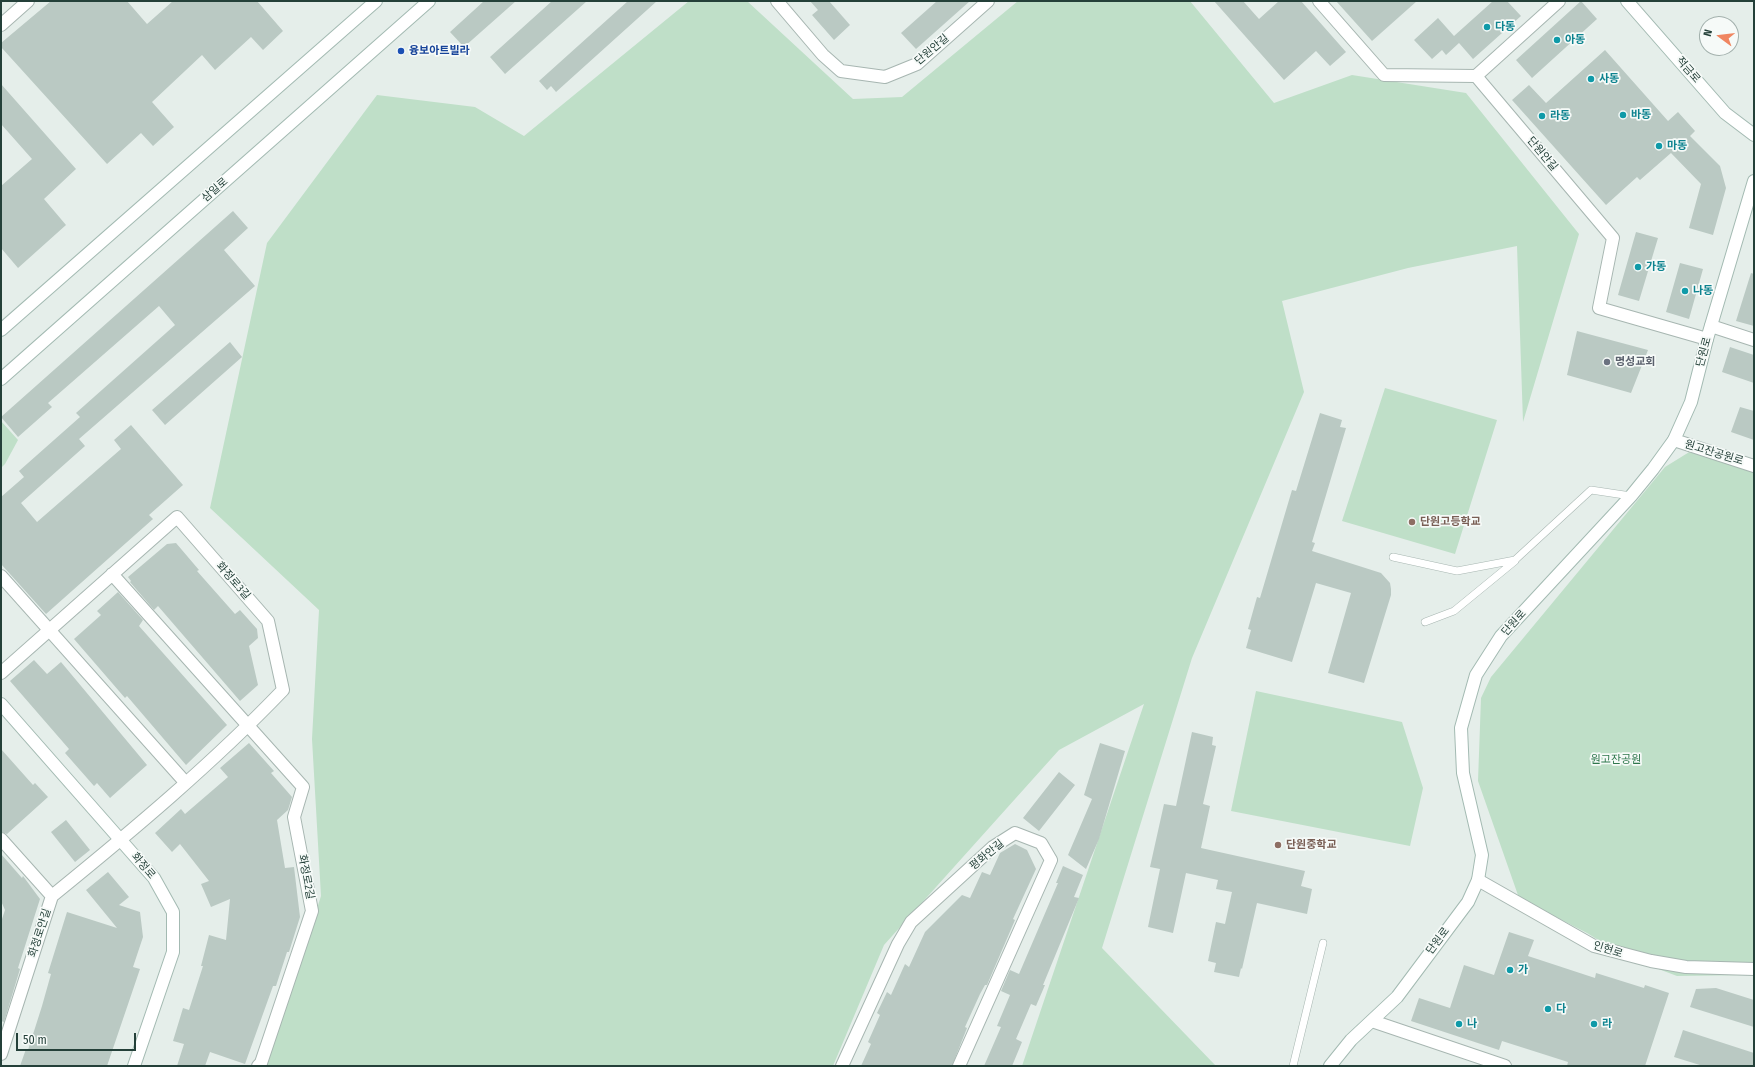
<!DOCTYPE html>
<html>
<head>
<meta charset="utf-8">
<style>
	body { margin:0 }
	#map { position:relative; width:1755px; height:1067px; overflow:hidden; background:#e5eeea; font-family:"Fira Sans Condensed",sans-serif }
	canvas { display:block }
	.frame { position:absolute; inset:0; border:2px solid #244039; pointer-events:none }
	.north { position:absolute; left:1699px; top:16px; width:40px; height:40px; box-sizing:border-box; background:#f6faf8; border:1px solid #a2b0ac; border-radius:50%; rotate:285deg; font-size:11px; font-weight:700; line-height:16px; text-align:center; color:#244039 }
	.north::after { content:''; display:block; margin:auto; width:14px; height:18px; background:#f08661; clip-path:polygon(50% 0,100% 100%,50% 72%,0 100%) }
	.scale { position:absolute; left:16px; top:1033px; width:120px; height:18px; box-sizing:border-box; border:2px solid #244039; border-top:0; padding-left:5px; font-size:12px; line-height:14px; white-space:nowrap; color:#244039; -webkit-text-stroke:3px #f6faf8; paint-order:stroke }
</style>
</head>
<body>
<div id="map">
<canvas width="1755" height="1067"></canvas>
<div class="frame"></div>
<div class="north">N</div>
<div class="scale">50 m</div>
</div>
<script>
const context = document.querySelector('canvas').getContext('2d');
context.lineJoin = 'round';
function fill(path, color) { context.fillStyle = color; context.fill(path, 'evenodd'); }
function trace(path, color, width, dash) { context.strokeStyle = color; context.lineWidth = width; context.lineCap = dash ? 'butt' : 'round'; context.setLineDash(dash || []); context.stroke(path); }
function write(font, color, halo, rows, align = 'center') {
  context.font = font + ' "Fira Sans Condensed","Noto Sans KR",sans-serif'; context.lineWidth = 3.5; context.setLineDash([]); context.textBaseline = 'middle'; context.strokeStyle = halo; context.fillStyle = color; for (const [text, x, y, turn = 0] of rows) {
    context.save(); context.translate(x, y); context.rotate((+turn || 0) * Math.PI / 180); context.textAlign = isNaN(turn) ? turn : align; if (halo) context.strokeText(text, 0, 0); context.fillText(text, 0, 0); context.restore();
  }
}
fill(new Path2D(`
	M689 1H747L853 99 902 97 1018 1H1190L1274 103 1352 75 1466 93 1579 234 1523 422 1517 246 1408 268 1282 301 1304 392 1192 658 1102 948 1216 1066H1022L1144 704 1059 750 884 945 833 1066H266L321 896 312 739 319 610 210 508 267 243 377 95 475 107 524 136Z
	M1385 388 1497 420 1455 554 1342 521Z
	M1 421 18 440 5 464 1 468Z
	M1699 446 1754 464V975L1677 976 1624 956 1587 933 1519 898 1478 781 1481 698 1491 677 1665 467Z
	M1256 691 1402 722 1423 788 1410 846 1231 811Z`), '#bfdfc8');
fill(new Path2D(`
	M51 1H127L147 24 173 1H257L283 31 263 50 251 37 215 70 202 55 152 102 174 127 153 146 141 133 107 164 1 47V43Z
	M484 1H516L464 47 450 32Z
	M552 1H587L505 74 490 57Z
	M628 1H657L556 92 551 86 547 90 539 81Z
	M810 1H829L850 25 834 40 812 15 818 10Z
	M937 1H970L916 49 901 33Z
	M1214 1H1243L1259 19 1279 1H1301L1346 52 1330 66 1316 51 1284 80Z
	M1336 1H1417L1372 41Z
	M1493 1H1507L1521 16 1473 59 1459 43 1446 55 1442 50 1432 59 1414 40 1438 18 1454 36Z
	M1581 1 1597 19 1532 78 1516 60Z
	M1605 50 1668 121 1678 112 1695 131 1690 136 1720 166 1726 188 1713 235 1689 228 1701 184 1671 153 1640 180 1637 177 1606 205 1512 100 1529 85 1546 103Z
	M1 84 76 169 44 199 66 225 18 268 1 248V186L32 159 1 124Z
	M233 211 248 228 224 250 255 286 79 439 85 446 21 503 37 522 121 449 114 440 131 425 183 485 149 515 153 519 46 614 1 564V497L24 477 19 471 80 417 76 413 175 325 159 306 48 403 52 407 18 437 1 417Z
	M1636 232 1658 238 1639 301 1618 295Z
	M1680 263 1703 269 1689 319 1666 312Z
	M1751 273 1754 274V326L1736 321Z
	M1577 331 1648 350 1631 393 1567 375Z
	M230 342 242 357 165 425 152 410Z
	M1730 347 1754 355V383L1722 372Z
	M1740 407 1754 411V440L1731 432Z
	M1320 413 1342 420 1340 427 1346 428 1312 542 1315 543 1312 551 1381 573 1390 583 1391 589V595L1364 683 1328 673 1351 593 1316 583 1292 662 1246 648 1251 630 1248 629 1257 597 1260 598 1292 490 1296 491Z
	M176 543 199 570 197 571 235 614 240 610 257 629 258 638 249 646 258 685 240 701 158 606 154 610 130 582 131 581 128 577 167 544Z
	M118 592 143 620 139 626 227 725 186 765 127 696 125 698 74 639 101 615 97 611Z
	M34 660 47 674 61 662 147 765 110 798 97 783 94 786 65 753 69 749 10 681Z
	M1192 732 1213 737 1212 745 1216 746 1203 804 1210 806 1201 848 1305 871 1301 886 1312 889 1307 914 1257 903 1242 969 1241 968 1239 977 1214 972 1216 963 1208 961 1216 922 1225 924 1232 892 1216 889 1218 880 1186 873 1173 933 1148 927 1160 869 1150 867 1164 804 1176 806Z
	M249 743 274 771 271 773 292 797 288 810 277 820 285 868 294 867 300 917 289 952H287L276 986H273L245 1064 210 1052 205 1066H177L184 1044 173 1041 183 1008 189 1010 203 966H201L209 935 226 940 230 899 211 907 201 884 209 881 180 844 172 852 155 833 181 809 185 814 228 777 220 768Z
	M1100 743 1125 751 1099 839 1086 869 1068 855 1092 799 1084 795Z
	M1 749 33 785 35 783 48 797 7 834 1 832Z
	M1059 772 1075 785 1039 831 1023 818Z
	M66 820 90 850 75 862 51 832Z
	M1015 844 1027 850 1036 869 1013 919 1015 920 987 985H985L980 994 965 1027 967 1028 952 1066H861L871 1044 868 1042 880 1015 877 1013 887 992 891 995 905 964 909 967 925 932 962 895 970 898 982 872 990 875 1000 853Z
	M1 854 22 878 23 876 40 899 18 968 20 969 4 1022 1 1021V922L5 910 1 901Z
	M1063 866 1083 875 1074 897 1079 898 1043 985H1045L1036 1006 1031 1004 1016 1039 1022 1042 1012 1066H984L1001 1027 997 1026 1010 995 1001 991 1010 970 1019 974 1058 883H1056Z
	M108 872 129 897 119 905 140 912 143 937 133 967 140 969 107 1066H20L26 1049 28 1050 42 1006 51 974 48 973 67 912 117 928 86 890Z
	M1509 932 1534 940 1528 956 1595 978 1596 973 1644 988 1645 985 1669 993 1645 1066H1567L1568 1062 1502 1041 1499 1050 1411 1021 1419 998 1450 1008 1464 965 1494 975Z
	M1716 988 1754 1000V1027L1690 1007 1696 989Z
	M1683 1030 1754 1053V1066H1703L1674 1057Z`), '#bac9c3');
const lane = new Path2D(`
	M1393 557 1457 571 1515 560 1591 490 1631 496
	M1425 622 1454 611 1515 561
	M1293 1066 1323 943`);
const street = new Path2D(`
	M777 1 823 55 841 71 885 77 917 64 988 1
	M1319 1 1384 75 1476 76 1613 238 1599 308 1707 339
	M1 25 28 1
	M1476 76 1559 1
	M1711 326 1754 340
	M1674 440 1754 466
	M112 574 303 787 294 817 312 911 261 1063 258 1066
	M1 576 185 782
	M1 673 177 517 268 621 283 690C212 764 132 831 52 896
	M1 839 52 896 1 1054
	M1478 880 1594 946 1651 961 1686 967 1754 969
	M1372 1021 1505 1066
	M842 1066 898 944 911 922 993 847 1015 833 1041 843 1051 860 959 1066`);
const secondary = new Path2D(`
	M1627 1 1725 113 1754 135
	M1 330 376 1
	M1 379 429 1
	M1 704 154 878 173 912V952L134 1066
	M1330 1066 1351 1040 1397 997 1468 902 1478 880 1482 855 1463 773 1461 728 1476 675 1501 636 1631 496 1653 469 1674 440 1691 402 1707 339 1754 181`);
trace(lane, '#a7b6b1', 8);
trace(street, '#a7b6b1', 14);
trace(secondary, '#a3bab2', 14);
trace(lane, '#fff', 7);
trace(street, '#fff', 12);
trace(secondary, '#fff', 12);
for (const [x, y, r, color] of [
	[1487,27,4,"#0f9aa8"],
	[1557,40,4,"#0f9aa8"],
	[401,51,4,"#1a4fb4"],
	[1591,79,4,"#0f9aa8"],
	[1623,115,4,"#0f9aa8"],
	[1542,116,4,"#0f9aa8"],
	[1659,146,4,"#0f9aa8"],
	[1638,267,4,"#0f9aa8"],
	[1685,291,4,"#0f9aa8"],
	[1607,362,4,"#6b7280"],
	[1412,522,4,"#8d6e63"],
	[1278,845,4,"#8d6e63"],
	[1510,970,4,"#0f9aa8"],
	[1548,1009,4,"#0f9aa8"],
	[1459,1024,4,"#0f9aa8"],
	[1594,1024,4,"#0f9aa8"]
]) { const dot = new Path2D(); dot.arc(x, y, r, 0, 2 * Math.PI); context.fillStyle = color; context.fill(dot); trace(dot, '#f6faf8', 1.5); }
write('bold 11px', '#0d838f', '#f6faf8', [
	["다동",1495,27],
	["아동",1565,40],
	["사동",1599,79],
	["바동",1631,115],
	["라동",1550,116],
	["마동",1667,146],
	["가동",1646,267],
	["나동",1693,291],
	["가",1518,970],
	["다",1556,1009],
	["나",1467,1024],
	["라",1602,1024]
], 'left');
write('11px', '#244039', '#f6faf8', [
	["단원안길",932,50,-40],
	["적금로",1688,70,49],
	["단원안길",1542,154,50],
	["삼일로",215,190,-41],
	["단원로",1704,352,-75],
	["원고잔공원로",1714,453,17],
	["화정로3길",233,581,49],
	["단원로",1514,623,-48],
	["평화안길",987,855,-39],
	["화정로",143,866,50],
	["화정로2길",306,877,79],
	["화정로안길",40,933,-72],
	["단원로",1438,941,-53],
	["인현로",1608,950,18]
]);
write('bold 11px', '#164399', '#f6faf8', [
	["융보아트빌라",409,51]
], 'left');
write('bold 11px', '#5b616d', '#f6faf8', [
	["명성교회",1615,362]
], 'left');
write('bold 11px', '#785e54', '#f6faf8', [
	["단원고등학교",1420,522],
	["단원중학교",1286,845]
], 'left');
write('11px', '#2e774c', '#f6faf8', [
	["원고잔공원",1616,760]
]);
</script>
</body>
</html>
